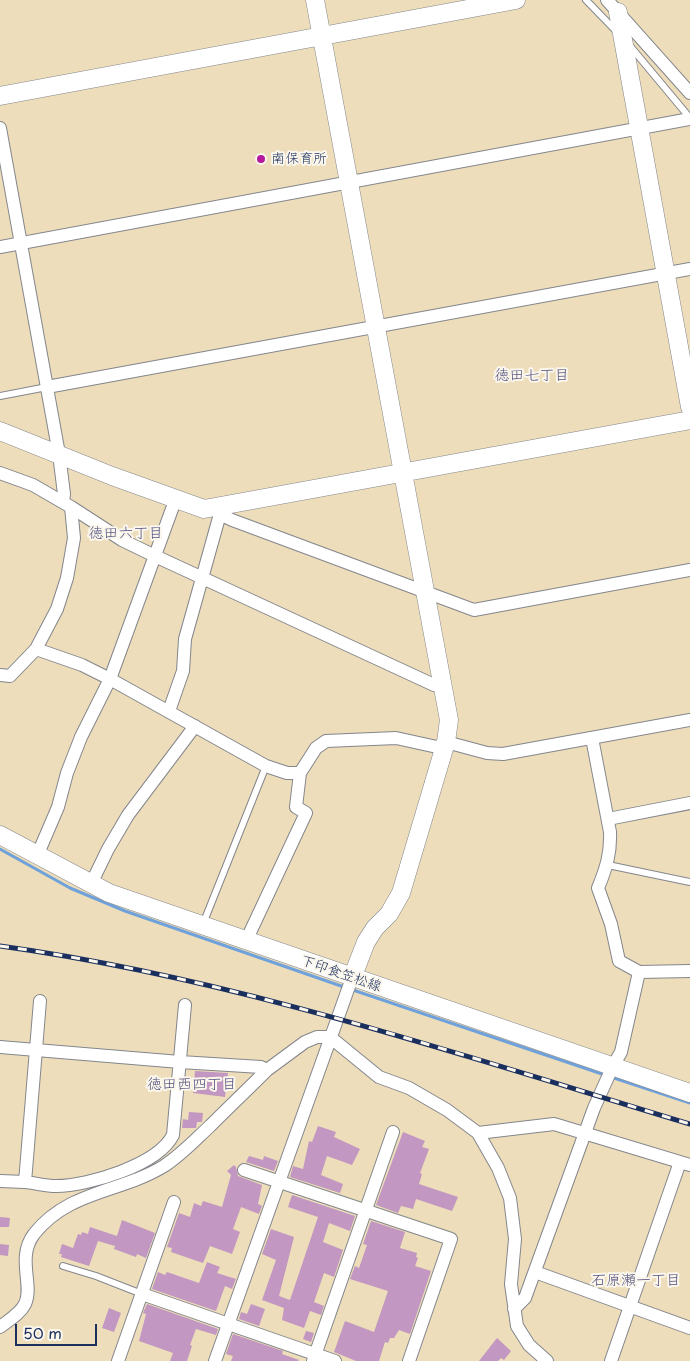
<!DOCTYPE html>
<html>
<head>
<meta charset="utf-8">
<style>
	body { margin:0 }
	#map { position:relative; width:690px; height:1361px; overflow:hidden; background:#edddba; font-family:"Playpen Sans",sans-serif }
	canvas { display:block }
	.scale { position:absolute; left:15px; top:1324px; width:82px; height:22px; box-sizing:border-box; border:2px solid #1b2f5e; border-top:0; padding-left:6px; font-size:15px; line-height:18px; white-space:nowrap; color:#1b2f5e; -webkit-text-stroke:4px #fbf7ec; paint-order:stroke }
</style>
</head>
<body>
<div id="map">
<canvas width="690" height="1361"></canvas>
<div class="scale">50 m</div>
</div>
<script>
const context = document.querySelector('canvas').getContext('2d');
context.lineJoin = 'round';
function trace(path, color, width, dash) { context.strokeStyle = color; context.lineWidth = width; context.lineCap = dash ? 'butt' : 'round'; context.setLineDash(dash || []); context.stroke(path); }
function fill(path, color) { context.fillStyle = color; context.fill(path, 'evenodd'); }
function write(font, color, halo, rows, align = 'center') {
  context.font = font + ' "Playpen Sans","Klee One",sans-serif'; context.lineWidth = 4; context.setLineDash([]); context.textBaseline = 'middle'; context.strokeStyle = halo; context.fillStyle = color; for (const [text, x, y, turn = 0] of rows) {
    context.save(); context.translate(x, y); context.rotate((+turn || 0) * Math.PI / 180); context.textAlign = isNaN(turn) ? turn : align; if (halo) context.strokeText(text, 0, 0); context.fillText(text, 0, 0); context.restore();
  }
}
trace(new Path2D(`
	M0 849 70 888 125 911 344 987
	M350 989 605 1075
	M611 1077 690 1103`), '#6fa1da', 3);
fill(new Path2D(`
	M195 1071 228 1073 225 1097 193 1093Z
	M189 1112 203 1113 202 1122H197L196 1128H182L183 1119 188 1120Z
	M318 1126 336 1132 334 1137 360 1149 352 1165 327 1156 321 1175 343 1184 340 1193 290 1177 293 1166 303 1169 309 1141 312 1142Z
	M403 1132 425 1141 422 1147 429 1149 420 1173 422 1174 419 1184 458 1197 452 1211 416 1199 413 1209 401 1206 398 1213 376 1205Z
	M249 1156 263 1160 264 1156 278 1161 274 1171 246 1162Z
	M234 1165 236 1167 238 1176 262 1185 258 1204 262 1206 259 1214 241 1207 233 1229 240 1232 232 1254 210 1246 203 1263 171 1252 172 1248 167 1247 179 1213 190 1217 194 1203 201 1206 203 1201 222 1207 231 1175 227 1171Z
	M292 1195 355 1216 350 1231 329 1223 323 1242 343 1250 334 1277 324 1273 314 1302 324 1306 321 1315 310 1311 304 1328 282 1320 284 1308 262 1300 276 1260 262 1254 271 1229 294 1237 279 1296 290 1300 318 1217 288 1207Z
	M0 1217 10 1218 9 1227H0Z
	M122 1220 155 1233 146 1258 137 1254 136 1257 114 1249 115 1246 98 1241 89 1266 61 1257 62 1254H59L62 1244 73 1248 78 1234 81 1235 82 1232 88 1234 90 1227 117 1236Z
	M371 1221 405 1232 400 1248 417 1253 416 1257 418 1258 415 1266 431 1271 410 1334 399 1330 394 1338H390L388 1343 385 1342 379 1361H356L334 1352 345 1321 374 1332 388 1291 350 1279 355 1266 359 1268 367 1245 363 1244Z
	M0 1244 9 1245 8 1256 0 1255Z
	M207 1262 220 1267 217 1273 236 1279 232 1289 225 1286 216 1311 152 1289 158 1272 165 1275 167 1272 199 1283Z
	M147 1304 218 1329 216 1335 196 1329 190 1345 192 1346 187 1361H170L173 1353 139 1341 146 1314 143 1313Z
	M251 1304 265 1309 259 1326 239 1319 241 1312 247 1314Z
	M109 1308 121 1313 114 1332 102 1328Z
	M306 1331 314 1333 311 1342 303 1339Z
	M233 1334 283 1351 282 1354 299 1360 298 1361H231L233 1356 226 1354Z
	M497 1338 511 1351 504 1360 501 1358 498 1361H479Z`), '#c297c1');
const lane = new Path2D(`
	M586 0 616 31
	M630 46 690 118
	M0 396 47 387
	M608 865 690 882
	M203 924 266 766
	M63 1266 96 1276 142 1294`);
const street = new Path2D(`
	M607 0 690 93
	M0 128 59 454 64 494 63 502
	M0 247 690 119
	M47 387 690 269
	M0 473 33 485 71 507 122 540 155 556 434 685H443
	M220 514 232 520 474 610 690 570
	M36 649 82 665 110 679 266 766 287 773H300L316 748 326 741 396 738 437 747 446 742 487 753 503 754 690 720
	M0 675 10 676 36 649 57 609 67 578 74 538 71 507
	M169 711 183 671 185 639 220 514 218 507
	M592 738 610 832C611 853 606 869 598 888L611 924 619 961 639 972 690 971
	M608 819 690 803
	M37 856 58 807 67 773 81 737 110 679 176 498
	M91 884 108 849 128 815 195 726
	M246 941 306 813 296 807 300 773
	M0 1047 180 1062 261 1067 267 1070 305 1042 317 1037H330L379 1077 409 1088 447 1110 478 1133 498 1168 510 1198 515 1239 511 1284 517 1326 529 1345 547 1361
	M478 1133 554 1124 690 1165
	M244 1170 451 1239 409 1361
	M0 1181 25 1182 40 1001
	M25 1182C35 1183 46 1186 56 1186 88 1186 158 1165 173 1135L185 1005
	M535 1272 690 1328
	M142 1294 335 1361
	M514 1309 525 1298 594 1108 612 1068 621 1052 639 972
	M0 1327C9 1320 20 1314 25 1304 34 1285 16 1258 34 1234 69 1190 120 1193 164 1166 181 1155 195 1140 210 1126 229 1107 248 1089 267 1070
	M118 1361 174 1202
	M215 1361 352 978
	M313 1361 393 1132
	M611 1361 680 1162`);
const secondary = new Path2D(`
	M315 0 449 720 446 742 401 893 389 914 375 928 366 942 352 978
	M618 12 690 407
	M0 96 516 0
	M0 431 112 476 204 509 690 420
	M0 835 109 893 690 1093`);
trace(lane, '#84868c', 8);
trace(street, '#84868c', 14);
trace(secondary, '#84868c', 19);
trace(lane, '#fff', 6);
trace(street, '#fff', 12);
trace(secondary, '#fff', 18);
const rail = new Path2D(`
	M0 946C234 978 464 1056 690 1124`);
trace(rail, '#1b2f5e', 5);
trace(rail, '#fbf7ec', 3, [9]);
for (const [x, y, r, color] of [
	[261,159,5,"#b5179e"]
]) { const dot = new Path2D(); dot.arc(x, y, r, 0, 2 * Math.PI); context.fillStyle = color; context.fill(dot); trace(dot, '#fbf7ec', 2); }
write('14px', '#1b2f5e', '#fbf7ec', [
	["南保育所",271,159]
], 'left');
write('14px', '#1b2f5e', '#fbf7ec', [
	["下印食笠松線",341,974,19]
]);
write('15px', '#555381', '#fbf7ec', [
	["徳田七丁目",532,376],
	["徳田六丁目",126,534],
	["徳田西四丁目",192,1085],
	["石原瀬一丁目",636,1281]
]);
</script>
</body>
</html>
